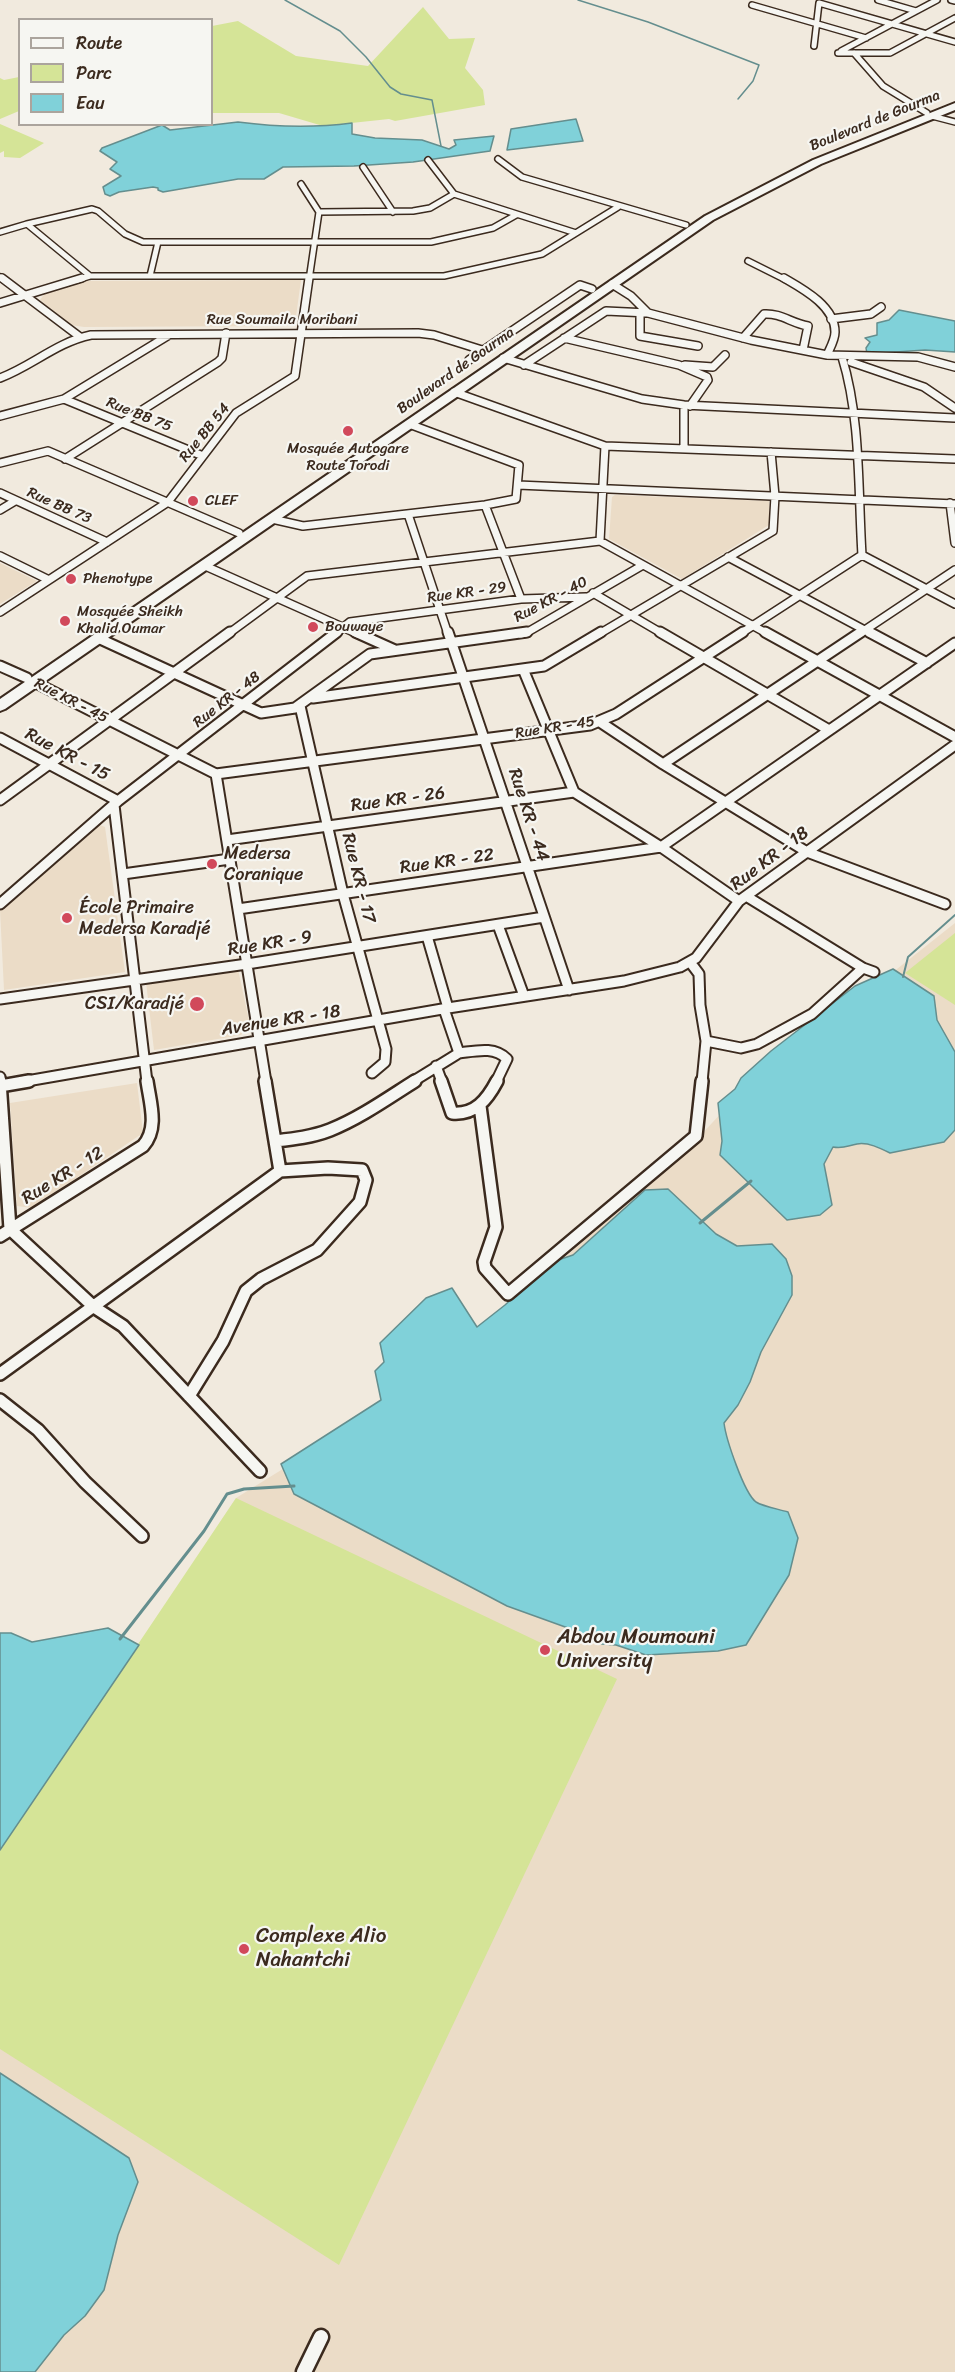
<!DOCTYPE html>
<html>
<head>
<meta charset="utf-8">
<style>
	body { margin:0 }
	#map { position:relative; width:955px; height:2372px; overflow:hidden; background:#f1eade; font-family:Sriracha,sans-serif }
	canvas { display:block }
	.legend { position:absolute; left:18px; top:18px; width:195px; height:108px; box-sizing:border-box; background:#f6f6f2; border:2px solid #aba49d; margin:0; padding:8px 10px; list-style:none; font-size:18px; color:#3b2a1e }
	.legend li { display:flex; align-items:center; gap:12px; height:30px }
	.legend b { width:30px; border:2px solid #aba49d }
</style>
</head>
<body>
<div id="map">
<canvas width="955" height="2372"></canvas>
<ul class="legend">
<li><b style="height:8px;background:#f6f6f2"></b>Route</li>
<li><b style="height:16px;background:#d5e497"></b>Parc</li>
<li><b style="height:16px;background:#80d1d9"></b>Eau</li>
</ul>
</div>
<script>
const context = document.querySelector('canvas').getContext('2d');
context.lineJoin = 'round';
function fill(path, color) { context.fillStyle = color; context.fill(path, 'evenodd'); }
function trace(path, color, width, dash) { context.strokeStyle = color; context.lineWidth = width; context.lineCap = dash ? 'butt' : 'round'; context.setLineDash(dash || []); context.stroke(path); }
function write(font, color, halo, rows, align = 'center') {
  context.font = font + ' Sriracha,sans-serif'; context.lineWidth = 4.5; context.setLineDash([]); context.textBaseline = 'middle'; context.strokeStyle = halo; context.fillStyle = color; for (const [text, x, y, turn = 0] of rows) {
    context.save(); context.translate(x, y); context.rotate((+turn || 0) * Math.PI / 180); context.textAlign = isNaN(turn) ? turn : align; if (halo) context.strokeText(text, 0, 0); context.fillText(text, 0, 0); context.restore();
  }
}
fill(new Path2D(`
	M301 280 295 324 291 326 84 327 71 325 40 300 45 293 77 281Z
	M615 495 769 501V525L682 579 609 539 612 497Z
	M0 563 37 581 0 604Z
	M97 824 105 827 125 972 4 990 0 910Z
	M955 923V2372H0V1747L109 1691 236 1498 420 1384 686 1151 738 1095Z
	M238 969 250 1025 241 1035 154 1050 146 982Z
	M137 1083 143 1133 32 1208 17 1206 10 1103Z`), '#ebdcc7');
fill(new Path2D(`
	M423 7 449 39 475 38 465 68 483 90 485 105 395 121 389 119 323 126 279 113H212V26L238 21 296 56 368 66Z
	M19 77V111L0 119V78L4 80Z
	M0 124 44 143 20 158 4 157V151L0 153Z
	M955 933V1005L905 973Z
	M236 1498 617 1679 339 2265 0 2049V1850Z`), '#d5e497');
const water = new Path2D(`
	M576 119 583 141 507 150 511 129Z
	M238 122C276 127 313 128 352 123V134L375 138 422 140 449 149 456 145 454 140 494 136 490 151 413 162 354 166 283 167 264 179H238L163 192 158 190V188L153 187 119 192 110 196 105 194 103 187 121 176 110 169 117 162 100 151 102 148 162 125 170 130Z
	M899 310 955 321V352L925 350 867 354 866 348 870 342 865 338 877 335V323L889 320Z
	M893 969 934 996 937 1020 955 1052V1130L944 1142 890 1153C880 1148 868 1142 857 1144 847 1146 843 1149 833 1147L824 1164 832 1205 820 1215 787 1220 720 1155 722 1141 718 1103 735 1089 741 1078 771 1051 855 986Z
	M668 1189 716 1234 737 1246 772 1244 786 1259 792 1276V1295L761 1352 750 1382 738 1405 724 1423C726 1439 744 1493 756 1502 764 1507 779 1509 788 1512L798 1538 789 1575 746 1645 718 1651 646 1655 616 1645 602 1644 568 1628 507 1606 294 1494 281 1464 381 1400 375 1371 384 1362 380 1343 426 1298 452 1288 477 1327 505 1305 552 1262 573 1255 645 1190Z
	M108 1628 139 1645 0 1850V1633H11L32 1642Z
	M0 2073 129 2158 138 2182 118 2235 104 2290 85 2316 64 2335 35 2372H0Z`);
fill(water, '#80d1d9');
trace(water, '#648e8e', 1.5);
trace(new Path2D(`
	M285 0 340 31 366 57 390 87 401 94 432 100 441 146
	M578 0 648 22 759 65 753 81 738 99`), '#648e8e', 1.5);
trace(new Path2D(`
	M903 977 908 957 955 915`), '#648e8e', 2);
trace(new Path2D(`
	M700 1223 751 1181
	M120 1639 204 1531 227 1494 244 1489 294 1486`), '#648e8e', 3);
const streetFar4 = new Path2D(`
	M878 0 916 11
	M951 0 955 1
	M752 5 866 38
	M814 46 819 3 955 42
	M841 51 937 0
	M838 53H890L955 18
	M854 53 883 86 927 113
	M932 116 955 122
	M498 159 522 177 686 225
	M428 160 454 194 576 233
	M363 167 393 212
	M301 184 319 212 309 280
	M319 212 413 211 430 208 454 194
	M27 224 92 209 98 211 125 234 143 242H431L493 228 516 215
	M0 232 27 224 90 276
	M748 261 786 280
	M150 276 158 242
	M0 277 4 280
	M77 280 90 276H444L542 254 618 207`);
const streetFar3 = new Path2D(`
	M2 278 80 337
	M784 278C803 289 835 306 835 332 835 340 830 348 827 355
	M612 284 631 296 648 313
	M0 303 82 278
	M640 313V336L698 346
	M831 319 871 314 881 307
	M564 338 679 365 707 377 708 380 690 406
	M743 338 764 314C781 313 791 323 808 326L803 350
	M503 358 642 399 684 405 955 418
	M469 360 580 285 592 289
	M851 362 924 387 955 408
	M524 365 606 311 648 313 751 340 827 355 918 357 955 367
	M685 365 713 367 725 355
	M0 378C32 366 57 342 91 335L418 333 434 335 482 350
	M454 392 605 446 955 459
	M64 399 203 456
	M684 405V449
	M0 416 64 399 169 335
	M65 459 218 362 222 358 226 333
	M0 463 48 451 239 533
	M518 485 955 504
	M0 493 107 542
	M950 503 955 543
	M485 505 521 599
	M0 510 15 501
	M408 514 448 634
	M272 519 303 526 485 505 516 499 519 465 409 424
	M600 541 605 446
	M862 555 955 604
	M0 556 49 580
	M728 557 872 634
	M203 565 358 634
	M593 593 663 634
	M0 612 168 502 236 413 295 376 309 278
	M228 634 307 576 600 541 768 634
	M335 634 350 622 521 599 586 597
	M521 634 526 633 643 565
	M599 634 773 531 775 496 771 452
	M740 634 862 555C858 491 861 418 842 357
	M859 634 955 570`);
const streetFar2 = new Path2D(`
	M355 632 395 650
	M448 632 569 990
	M660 632 829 730
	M765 632 955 737
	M869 632 927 663
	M98 638 261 713 295 708 370 654 527 632
	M0 666 27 678
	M523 669 574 792 661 847 739 901
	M34 682 216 774 590 725 616 714 743 632
	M313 698 544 666 601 632
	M300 706 343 894 386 1049 385 1062 372 1073
	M600 722 663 764 807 852 945 904
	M0 738 118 801
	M663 764 861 632
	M216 774 266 1082
	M0 800 230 632
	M114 805 147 1082
	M227 840 574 792
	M123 874 230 859
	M746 896 863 968 874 972
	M0 904 118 801 337 632
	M238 909 661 847 955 643
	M498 925 524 996
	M427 936 448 1008
	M690 962 699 974 700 1005 706 1041 702 1082
	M0 999 247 964 544 917
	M706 1041 741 1048 757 1044 812 1014 863 968
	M459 1053C476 1051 494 1046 507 1059L496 1082
	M436 1066 442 1082
	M0 1077V1082
	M21 1082 448 1008 624 981 680 967 696 958 739 901 955 745
	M412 1082 459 1053 444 1009`);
const streetFar1 = new Path2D(`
	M0 1081 10 1229 94 1307 123 1326 260 1471
	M265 1081 280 1171
	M441 1081 452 1113C475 1115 487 1100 497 1081
	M0 1086 29 1081
	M480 1106 496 1227 484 1262 485 1268 508 1294 696 1136 702 1081
	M275 1141C293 1139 312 1137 330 1130 360 1118 388 1098 415 1081
	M0 1236 143 1146C159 1128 150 1103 147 1081
	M0 1374 280 1171 328 1168 362 1170 366 1180 360 1202 317 1250 261 1279 246 1291 223 1341 189 1396
	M0 1400 38 1430 85 1482 142 1536`);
const street = new Path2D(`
	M304 2372 321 2337`);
const highway = new Path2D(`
	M955 103V110L821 164 713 220 5 709 0 711V699L705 216 813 160Z`);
trace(streetFar4, '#3b2a1e', 8);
trace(streetFar3, '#3b2a1e', 10);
trace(streetFar2, '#3b2a1e', 13);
trace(streetFar1, '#3b2a1e', 16);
trace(street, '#3b2a1e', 19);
trace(highway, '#3b2a1e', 4);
trace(streetFar4, '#f6f6f2', 5);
trace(streetFar3, '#f6f6f2', 7);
trace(streetFar2, '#f6f6f2', 9);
trace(streetFar1, '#f6f6f2', 11);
trace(street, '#f6f6f2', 14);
fill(highway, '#f6f6f2');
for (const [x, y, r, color] of [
	[348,431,6,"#d1495b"],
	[193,501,6,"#d1495b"],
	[71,579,6,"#d1495b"],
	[65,621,6,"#d1495b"],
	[313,627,6,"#d1495b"],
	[212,864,6,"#d1495b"],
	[67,918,6,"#d1495b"],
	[197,1004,8,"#d1495b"],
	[545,1650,6,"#d1495b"],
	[244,1949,6,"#d1495b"]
]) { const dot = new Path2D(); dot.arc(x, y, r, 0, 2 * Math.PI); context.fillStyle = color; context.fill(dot); trace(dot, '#f6f6f2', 2); }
write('15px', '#3b2a1e', '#f6f6f2', [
	["Boulevard de Gourma",875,121,-22],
	["Rue Soumaila Moribani",282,320],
	["Boulevard de Gourma",456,371,-35],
	["Rue BB 75",139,415,22],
	["Rue BB 54",205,433,-51],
	["Rue BB 73",59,506,24],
	["Rue KR - 29",467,593,-8],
	["Rue KR - 40",551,600,-28],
	["Rue KR - 48",227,700,-38],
	["Rue KR - 45",71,701,27],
	["Rue KR - 45",555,728,-9]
]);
write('15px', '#3b2a1e', '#f6f6f2', [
	["Mosquée Autogare",348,449,"center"],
	["Route Torodi",348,466,"center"],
	["CLEF",205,501],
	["Phenotype",83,579],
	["Mosquée Sheikh",77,612],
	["Khalid Oumar",77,629],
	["Bouwaye",325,627]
], 'left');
write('18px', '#3b2a1e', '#f6f6f2', [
	["Rue KR - 15",67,755,28],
	["Rue KR - 26",398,800,-8],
	["Rue KR - 44",528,815,72],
	["Rue KR - 18",770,859,-37],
	["Rue KR - 22",447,862,-8],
	["Rue KR - 17",358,878,76],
	["Rue KR - 9",270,944,-9],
	["Avenue KR - 18",281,1021,-9],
	["Rue KR - 12",63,1176,-32]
]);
write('18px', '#3b2a1e', '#f6f6f2', [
	["Medersa",224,854],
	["Coranique",224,875],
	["École Primaire",79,908],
	["Medersa Karadjé",79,929],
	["CSI/Karadjé",184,1004,"right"]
], 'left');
write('21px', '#3b2a1e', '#f6f6f2', [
	["Abdou Moumouni",557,1638],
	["University",557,1662],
	["Complexe Alio",256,1937],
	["Nahantchi",256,1961]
], 'left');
</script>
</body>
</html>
